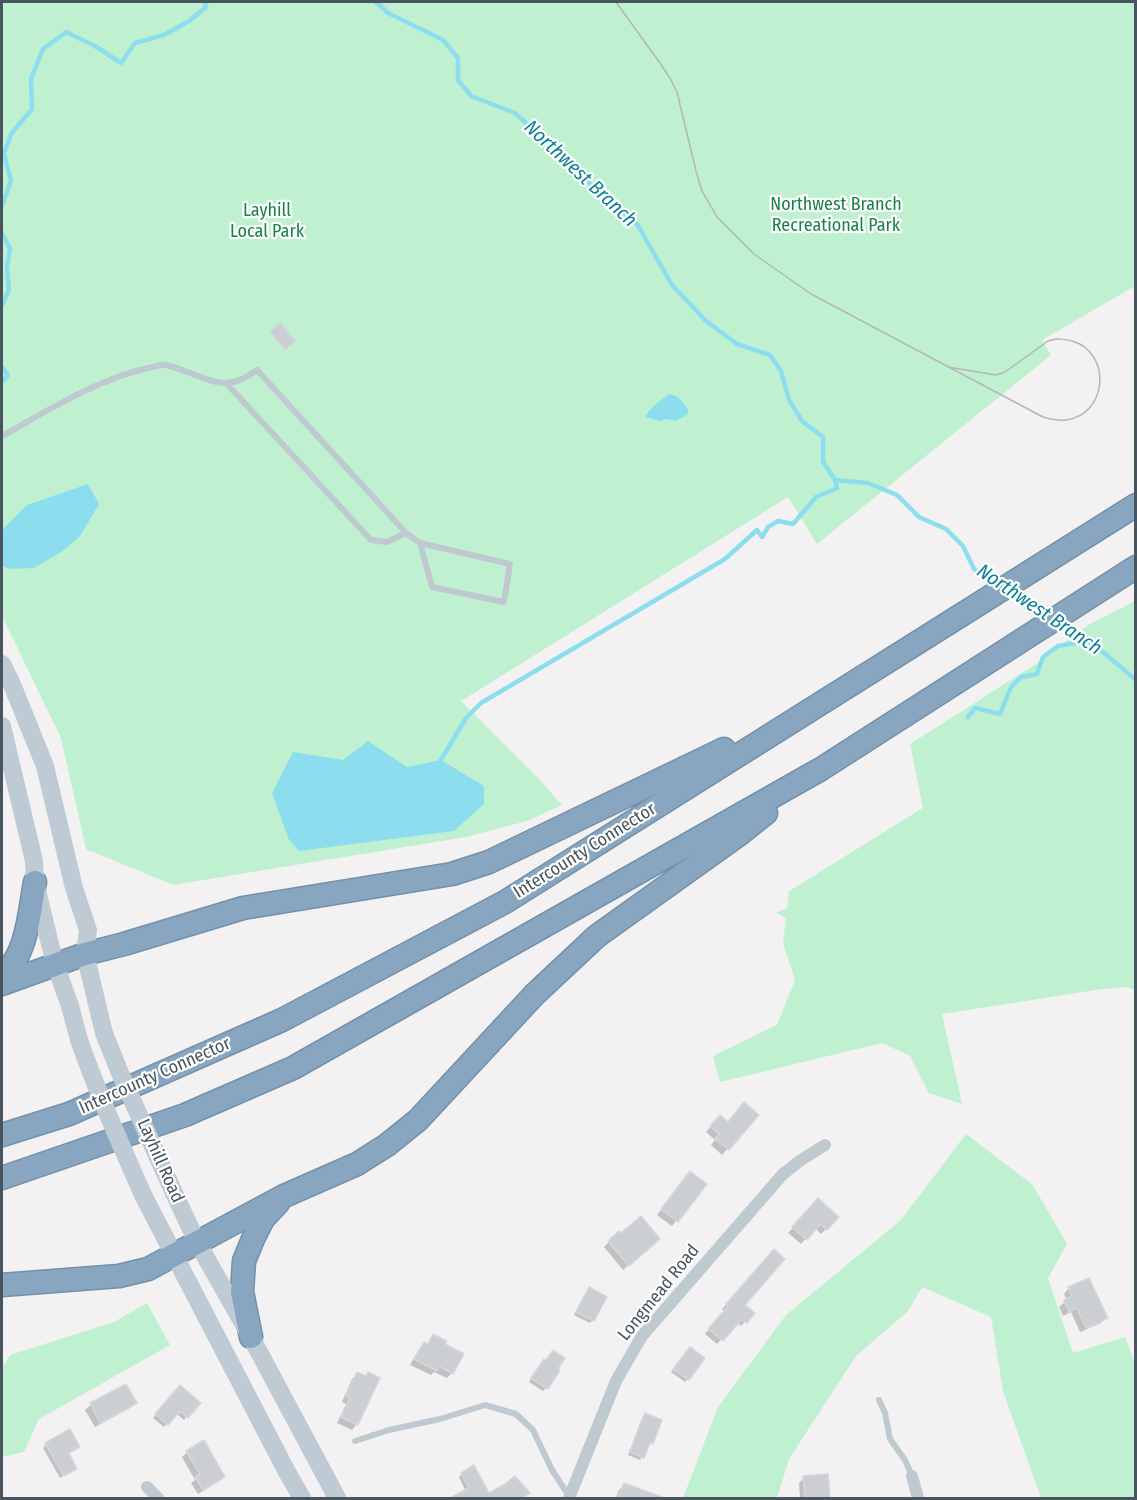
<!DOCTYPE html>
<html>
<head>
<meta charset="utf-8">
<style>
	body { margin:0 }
	#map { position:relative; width:1137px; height:1500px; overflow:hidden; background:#f3f1f1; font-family:"Fira Sans Condensed",sans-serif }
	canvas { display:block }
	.frame { position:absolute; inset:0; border:3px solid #48555f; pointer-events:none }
</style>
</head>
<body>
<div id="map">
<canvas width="1137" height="1500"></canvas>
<div class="frame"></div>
</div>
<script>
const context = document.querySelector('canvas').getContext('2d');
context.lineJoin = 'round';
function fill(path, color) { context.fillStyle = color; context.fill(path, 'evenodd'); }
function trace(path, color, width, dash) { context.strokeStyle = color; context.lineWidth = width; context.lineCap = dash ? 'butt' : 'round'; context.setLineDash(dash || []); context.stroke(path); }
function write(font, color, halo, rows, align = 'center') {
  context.font = font + ' "Fira Sans Condensed",sans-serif'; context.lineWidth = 4.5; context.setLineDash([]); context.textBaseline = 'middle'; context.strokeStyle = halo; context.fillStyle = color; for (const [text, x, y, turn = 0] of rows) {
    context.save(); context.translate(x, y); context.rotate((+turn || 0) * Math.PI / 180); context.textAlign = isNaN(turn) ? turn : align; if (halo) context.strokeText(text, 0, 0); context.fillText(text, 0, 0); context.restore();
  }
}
fill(new Path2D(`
	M2 2H1135V286L1042 340 1051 355 817 544 788 497 461 701 539 779 562 805 527 821 466 837 173 885 86 849 61 738 2 616Z
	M1135 601V990L1127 987 1102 989 942 1014 962 1104 929 1093 910 1056 882 1043 720 1082 713 1056 777 1025 795 980 783 943 786 918 776 913 787 908 789 891 923 808 910 744 1036 664 1088 625Z
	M966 1134 1032 1184 1067 1244 1048 1278 1073 1353 1125 1337 1135 1363V1498H1041L1003 1391 991 1317 922 1287 908 1311 856 1356 789 1459 777 1498H683L718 1407 786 1315 901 1220Z
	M147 1303 170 1345 39 1419 24 1452 2 1457V1369L10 1355 114 1322Z`), '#bff1d0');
fill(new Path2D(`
	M670 394 678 397 688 409V414L676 421 666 419 660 421 645 417C650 407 661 400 670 394Z
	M88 484 99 504 80 536 64 550 34 568 11 569 2 566V530L27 505Z
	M368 741 407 767 441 760 484 786V804L454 831 299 851 289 840 272 793 293 752 343 760Z`), '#8cdeee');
fill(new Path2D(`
	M757 1115 722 1155 711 1145 715 1140 706 1132 715 1122 728 1124Z
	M685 1178 705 1184 672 1226 657 1215Z
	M813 1205 826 1229 821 1234 815 1228 801 1244 788 1233Z
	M609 1242 653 1244 623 1270 604 1247Z
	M770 1255 743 1305 753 1313 741 1326 737 1322 717 1344 705 1334 725 1311 722 1309Z
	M1069 1288 1106 1318 1101 1323 1080 1332 1071 1312 1063 1316 1059 1307 1067 1300 1064 1294Z
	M586 1292 593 1320 590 1323 574 1315Z
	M433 1336 443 1345 452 1373 447 1378 434 1372 431 1375 410 1365 419 1349 424 1344 426 1345Z
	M687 1352 703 1359 685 1382 671 1372Z
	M541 1364 546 1388 543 1391 529 1382Z
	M357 1374V1424L352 1430 337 1423 346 1404 342 1402 352 1379Z
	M126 1386 135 1403 130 1408 95 1427 85 1410 91 1405Z
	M177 1390 199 1403 184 1420 176 1413 164 1427 153 1418Z
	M645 1415 651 1443 640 1460 628 1455 642 1418Z
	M203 1443 223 1477 218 1482 198 1494 191 1483 195 1480 182 1457 187 1452Z
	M46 1444 76 1468 60 1478 43 1448Z
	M462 1474 488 1495 528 1493 521 1498H463L462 1496 466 1492 459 1477Z
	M827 1476 829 1498H800L799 1483 804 1478Z
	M624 1485 645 1492 642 1498H616L619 1490Z`), '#0003');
trace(new Path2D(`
	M376 2 388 13 443 40 458 58V80L471 96 515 113 570 162 605 200 637 224 672 285 706 321 737 344 770 355 781 371 789 400 802 421 823 437V462L835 480 868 483 897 495 919 517 946 529 963 546 974 569 995 584
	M2 205 11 181 4 154 11 134 32 109 31 79 43 49 66 32 95 46 121 63 135 43 164 35 189 21 206 7 205 2
	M2 233 10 249 7 268 9 290 2 305
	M2 367 8 375 2 382
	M1009 594 1025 606 1045 617
	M1061 625 1082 636 1097 647 1136 680
	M968 717 975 708 1000 714 1011 687 1021 677 1037 674 1043 657 1058 646 1088 641
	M441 760 466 718 481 703 725 559 757 530 762 537 768 527 778 521 793 524 816 497 837 488 835 480`), '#8cdeee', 4.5);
const building = new Path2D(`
	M280 323 296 341 285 350 270 332Z
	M744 1102 759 1115 729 1150 715 1139 719 1134 710 1126 720 1115 728 1122Z
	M690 1171 707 1184 678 1222 661 1209Z
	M818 1198 839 1217 827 1230 820 1224 807 1240 792 1227Z
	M641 1216 660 1239 629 1266 608 1241 619 1231 621 1233Z
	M774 1249 785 1259 745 1305 755 1313 747 1323 742 1319 723 1341 708 1329 728 1306 726 1304Z
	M1089 1278 1108 1318 1086 1328 1077 1308 1069 1312 1064 1300 1072 1296 1068 1287Z
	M589 1287 607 1297 594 1321 576 1312Z
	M433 1334 447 1341 445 1344 464 1354 453 1374 439 1366 437 1371 414 1359 424 1342 428 1344Z
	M690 1347 705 1358 689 1380 673 1369Z
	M553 1350 565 1358 558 1369 560 1370 548 1389 531 1378 544 1359 546 1360Z
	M357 1372 366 1376 368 1372 380 1378 358 1425 341 1417 350 1398 346 1396Z
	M126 1384 137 1403 100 1423 90 1403Z
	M180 1385 201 1403 188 1418 180 1411 168 1425 155 1414Z
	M645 1413 662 1420 653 1444 650 1443 644 1458 630 1452Z
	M70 1429 80 1447 69 1453 77 1469 64 1476 45 1443Z
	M204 1440 225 1477 203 1490 195 1477 200 1474 186 1451Z
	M474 1465 489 1493 505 1484 515 1476 530 1493 522 1498H450L469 1488 461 1473Z
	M828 1474 830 1498H805L803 1476Z
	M624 1483 662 1497V1498H618Z`);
fill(building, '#cbced3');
trace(building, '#d5d7dc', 1.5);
const highway = new Path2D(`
	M2 974C27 958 30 909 35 882
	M2 984 85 954 124 944 243 908 452 874 489 862 724 749
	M2 1135 69 1114 282 1020 505 902 1136 505
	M2 1178 185 1115 293 1068 821 769 1136 567
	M2 1285 119 1276 148 1269 284 1196 357 1164 387 1145 418 1120 535 994 597 936 741 833 766 813
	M251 1337 242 1292 244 1261 253 1239 263 1219 278 1203`);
trace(highway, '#7391ac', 25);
trace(new Path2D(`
	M227 384 371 540 387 542 406 533
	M2 436C49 410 95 380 148 368 154 367 161 364 166 365 172 366 179 369 184 371 216 382 227 392 257 370L406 533 420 543 510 564 504 602 432 587 420 543
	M879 1400 885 1413 890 1439 905 1460 912 1476
	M355 1441 389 1430 440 1419 485 1405 516 1414 533 1430 552 1470 569 1496`), '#bec9d0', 6);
trace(new Path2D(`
	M912 1476 918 1498
	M147 1487 158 1498
	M569 1498 616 1381 642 1336 783 1174 801 1160 825 1145`), '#bec9d0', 12);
trace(new Path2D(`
	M2 664 11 682 45 766 74 888 88 930 85 954 104 1033
	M2 726 34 861 35 882 49 940 55 964 70 1006 79 1040
	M174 1193 197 1242 251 1337 337 1498
	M144 1197 287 1472 302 1498`), '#becad4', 18);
trace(highway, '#88a6c0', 22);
trace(new Path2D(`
	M616 2 660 63 670 78 677 92 696 171 702 191 717 217 754 254 811 294 1043 417C1050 419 1058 421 1066 420 1108 415 1112 352 1072 341 1063 339 1057 338 1048 341L1005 372 996 375 948 367`), '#b3b6bb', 1.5);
trace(new Path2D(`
	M104 1033 120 1073 174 1193
	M79 1040C98 1094 121 1145 144 1197`), '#becad4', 18);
write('18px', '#168347', '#fff', [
	["Northwest Branch",836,205],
	["Recreational Park",836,226],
	["Layhill",267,211],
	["Local Park",267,232]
]);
write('18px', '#48555f', '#fff', [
	["Intercounty Connector",585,851,-32],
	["Intercounty Connector",155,1076,-24],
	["Layhill Road",160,1161,66],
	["Longmead Road",659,1293,-51]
]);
write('italic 20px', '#0b8198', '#fff', [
	["Northwest Branch",580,174,43],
	["Northwest Branch",1039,610,34]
]);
</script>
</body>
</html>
